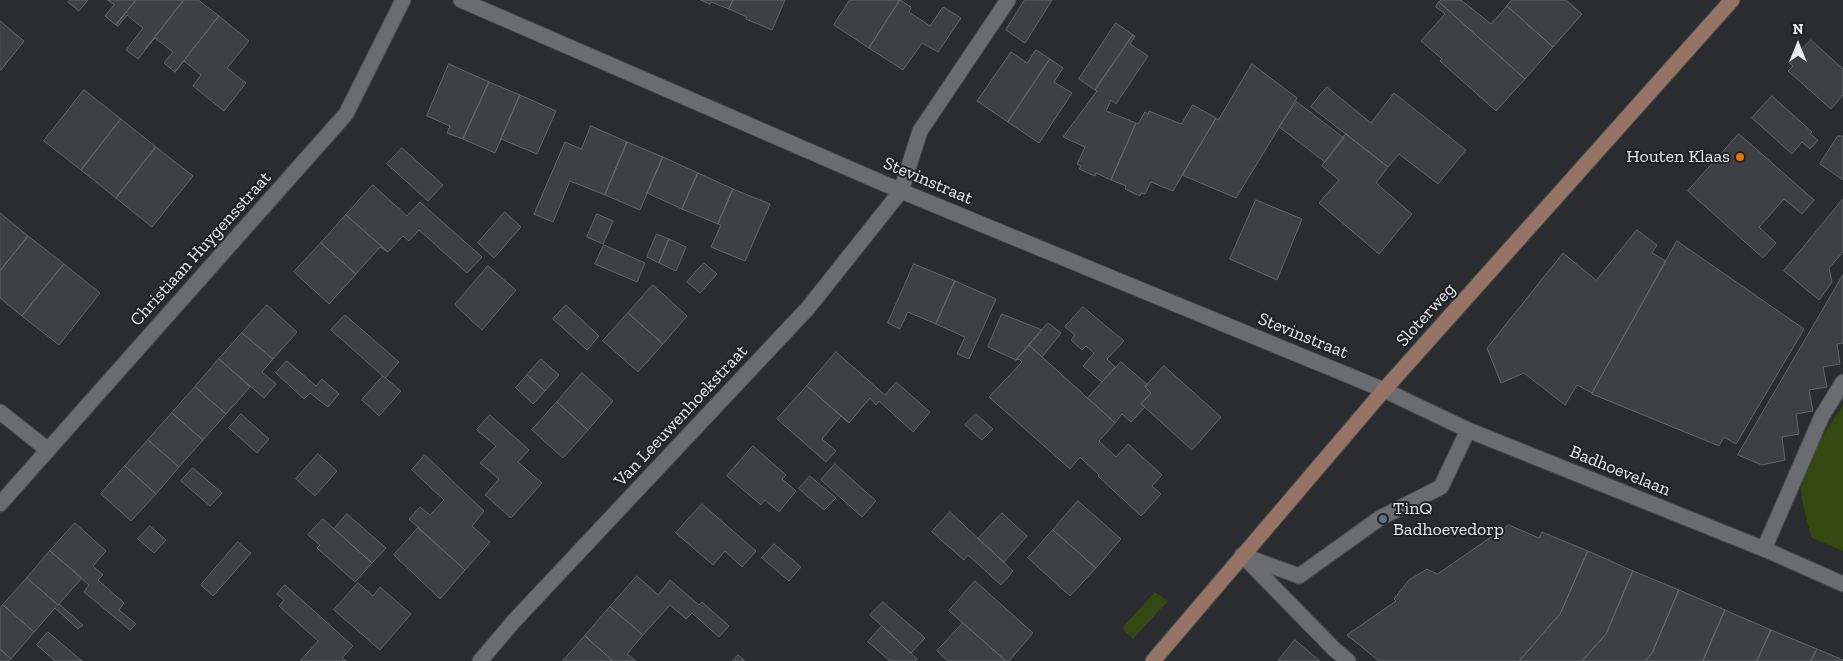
<!DOCTYPE html>
<html>
<head>
<meta charset="utf-8">
<style>
	body { margin:0 }
	#map { position:relative; width:1843px; height:661px; overflow:hidden; background:#2b2c30; font-family:"Zilla Slab",serif }
	canvas { display:block }
	.north { position:absolute; left:1773px; top:20px; width:50px; height:50px; -webkit-text-stroke:4px #212226; paint-order:stroke; rotate:0deg; font-size:14px; font-weight:700; line-height:20px; text-align:center; color:#eaebee }
	.north::after { content:''; display:block; margin:auto; width:18px; height:22px; background:#eaebee; clip-path:polygon(50% 0,100% 100%,50% 72%,0 100%) }
</style>
</head>
<body>
<div id="map">
<canvas width="1843" height="661"></canvas>
<div class="north">N</div>
</div>
<script>
const context = document.querySelector('canvas').getContext('2d');
context.lineJoin = 'round';
function fill(path, color) { context.fillStyle = color; context.fill(path, 'evenodd'); }
function trace(path, color, width, dash) { context.strokeStyle = color; context.lineWidth = width; context.lineCap = dash ? 'butt' : 'round'; context.setLineDash(dash || []); context.stroke(path); }
function write(font, color, halo, rows, align = 'center') {
  context.font = font + ' "Zilla Slab",serif'; context.lineWidth = 4; context.setLineDash([]); context.textBaseline = 'middle'; context.strokeStyle = halo; context.fillStyle = color; for (const [text, x, y, turn = 0] of rows) {
    context.save(); context.translate(x, y); context.rotate((+turn || 0) * Math.PI / 180); context.textAlign = isNaN(turn) ? turn : align; if (halo) context.strokeText(text, 0, 0); context.fillText(text, 0, 0); context.restore();
  }
}
fill(new Path2D(`
	M1843 406V551L1812 538C1807 520 1800 500 1801 480 1802 467 1833 418 1843 406Z
	M1155 592 1168 601 1133 639 1122 628Z`), '#354812');
const building = new Path2D(`
	M70 0H88L79 11 68 2Z
	M108 0H136L116 25 105 16 114 5Z
	M136 0H184L138 59 126 50 143 28 127 15 118 26 116 25Z
	M184 0H198L219 16 175 72 164 63 173 52 155 38 145 49Z
	M701 0H733L729 9 711 2 710 4Z
	M733 0H785L772 30 746 19 747 17 729 9Z
	M850 0H900L869 48 834 25Z
	M900 0 911 7 909 12 930 26 943 7 961 18 938 52 922 43 903 70 869 48Z
	M1025 0H1052L1025 43 1006 30Z
	M1442 0H1461L1491 24 1507 6 1553 47 1525 79 1439 2Z
	M1512 0H1566L1582 14 1553 47 1507 6Z
	M1439 2 1525 79 1496 111 1440 61 1442 59 1421 41 1445 14 1436 7Z
	M219 16 249 41 227 68 246 83 224 111 193 86 201 75 184 61 175 72Z
	M0 21 24 41 1 70H0Z
	M1116 23 1133 35 1095 90 1079 79Z
	M1133 35 1135 36 1130 44 1148 56 1116 104 1111 100 1106 111 1136 123 1111 180 1096 173 1095 176 1079 169 1081 166 1077 164 1085 147 1063 137 1097 91 1095 90Z
	M1811 40 1843 69V95L1831 109 1788 71 1793 66 1789 63Z
	M1036 50 1050 59 1008 122 977 101 1011 52 1027 63Z
	M1050 59 1063 68 1054 82 1072 93 1039 143 1008 122Z
	M449 64 489 82 463 139 447 133 450 126 427 116Z
	M1252 64 1297 98 1236 198 1182 175 1216 118 1218 120Z
	M489 82 520 95 495 153 463 139Z
	M1327 87 1371 123 1394 93 1466 150 1438 184 1399 154 1388 167 1311 107Z
	M84 90 121 119 81 170 44 141Z
	M520 95 556 111 537 154 501 139Z
	M1772 96 1812 132 1810 134 1818 140 1810 149 1802 142 1792 154 1752 118Z
	M1297 102 1344 138 1325 162 1279 127Z
	M1193 105 1216 118 1173 191 1151 182 1145 194 1141 193 1140 196 1125 189 1126 186 1111 180 1136 123 1138 124 1145 112 1148 114 1149 111 1181 124Z
	M121 119 156 147 116 198 81 170Z
	M591 126 627 142 605 195 570 181 553 222 534 214 565 142 581 149Z
	M1346 134 1388 167 1376 183 1412 214 1379 254 1319 203 1339 180 1322 166Z
	M1739 134 1814 200 1802 214 1784 199 1759 227 1776 243 1763 258 1688 191Z
	M1838 136H1843V180L1820 164Z
	M627 142 663 157 640 210 605 195Z
	M156 147 193 176 152 227 116 198Z
	M402 148 443 185 428 201 387 164Z
	M663 157 698 173 682 209 647 193Z
	M698 173 733 189 718 224 682 209Z
	M373 185 407 216 420 202 482 257 467 273 419 230 409 241 403 236 388 252 346 215Z
	M733 189 770 204 745 261 711 247 721 225 718 224Z
	M1843 199V252L1829 268 1832 282 1819 300 1784 271Z
	M1256 200 1302 219 1277 280 1230 259Z
	M505 212 521 227 494 258 478 243Z
	M0 213 28 236 0 271Z
	M597 214 613 221 603 244 587 237Z
	M346 215 388 252 380 247 356 274 321 243Z
	M1637 230 1657 245 1652 253 1666 261 1592 393 1577 385 1565 405 1524 373 1501 383 1487 348 1563 253 1596 280Z
	M657 234 669 239 659 263 647 257Z
	M28 236 64 264 22 316 0 298V271Z
	M669 239 686 247 676 271 659 263Z
	M1677 241 1804 329 1736 444 1724 437 1719 446 1592 394Z
	M321 243 356 274 329 304 294 272Z
	M604 245 645 263 637 282 595 264Z
	M704 263 717 274 700 293 687 282Z
	M64 264 100 293 59 345 22 316Z
	M914 264 955 281 936 324 908 312 900 329 888 323Z
	M488 266 516 290 482 330 455 305Z
	M1843 275V343L1837 344 1840 364 1823 367 1827 387 1809 390 1813 411 1796 414 1799 434 1782 437 1785 460 1762 465 1738 455Z
	M955 281 996 299 969 359 957 354 965 337 936 324Z
	M653 285 687 316 663 344 628 313Z
	M267 305 297 332 273 359 242 333Z
	M566 305 599 336 587 350 553 319Z
	M1083 307 1124 341 1107 359 1115 367 1102 382 1083 366 1094 353 1086 346 1082 350 1071 340 1075 335 1065 327Z
	M628 313 663 344 638 372 603 341Z
	M1002 314 1042 330 1016 360 988 347Z
	M345 315 399 362 385 378 331 330Z
	M1048 323 1061 333 1042 357 1029 345Z
	M242 333 273 359 262 372 276 384 264 398 219 359Z
	M1029 345 1115 423 1099 441 1116 457 1128 444 1162 475 1152 486 1161 494 1141 516 1098 476 1099 475 1080 457 1070 469 989 397 1022 362 1019 359 1016 360Z
	M836 352 885 395 896 382 930 412 913 432 879 401 876 405 870 398 849 423 807 386Z
	M219 359 250 387 226 414 195 387Z
	M541 359 559 375 545 391 527 375Z
	M287 361 316 386 322 379 339 394 328 407 310 393 304 399 276 373Z
	M1121 362 1148 385 1145 387 1151 393 1141 404 1145 407 1131 422 1122 414 1115 423 1088 398Z
	M1164 366 1221 417 1192 450 1141 404 1151 393 1145 387Z
	M582 373 613 401 588 430 557 402Z
	M527 375 545 391 533 404 516 388Z
	M383 376 401 391 379 416 362 400Z
	M807 386 849 423 841 416 822 439 836 451 826 462 777 419Z
	M195 387 226 414 203 440 172 413Z
	M557 402 588 430 563 458 532 430Z
	M172 413 203 440 179 467 148 440Z
	M241 414 269 439 257 453 229 428Z
	M976 414 993 429 982 440 965 425Z
	M490 415 529 450 518 462 542 483 511 518 485 495 499 479 480 463 496 446 477 430Z
	M148 440 179 467 156 494 125 466Z
	M753 446 786 475 782 479 796 491 779 512 765 500 761 505 727 476Z
	M318 454 337 471 315 496 296 479Z
	M425 455 484 511 472 526 490 542 465 570 409 519 420 507 430 515 444 500 412 470Z
	M835 464 876 501 862 517 821 480Z
	M125 466 156 494 131 521 101 494Z
	M193 468 222 493 210 506 181 481Z
	M810 476 836 498 824 510 799 489Z
	M1078 501 1121 539 1096 568 1053 530Z
	M702 504 756 551 742 567 725 551 713 565 676 533Z
	M950 512 1013 571 1001 585 968 555 964 560 932 532Z
	M1002 513 1027 536 1004 562 978 539Z
	M347 514 386 548 372 563 334 529Z
	M323 519 372 563 355 582 317 548 320 545 308 535Z
	M75 523 106 551 93 566 103 575 98 580 124 603 119 610 136 624 130 630 84 592 89 585 50 551Z
	M1509 525 1539 538 1542 532 1588 551 1560 614 1519 661H1379L1347 635 1396 601 1394 599 1409 580 1427 569 1437 574Z
	M150 526 166 540 154 553 138 539Z
	M418 528 465 570 440 599 394 555Z
	M1053 530 1096 568 1070 596 1028 558Z
	M238 542 251 553 213 596 201 585Z
	M774 544 801 567 789 581 762 558Z
	M50 551 82 578 58 605 27 578Z
	M1588 551 1633 571 1606 634 1582 661H1519L1560 614Z
	M1633 571 1679 590 1652 653 1645 661H1582L1606 634Z
	M637 576 658 595 670 580 699 605 702 602 729 626 719 637 692 613 686 619 670 605 643 635 610 607Z
	M27 578 58 605 59 604 83 625 78 629 55 608 34 632 3 605Z
	M975 581 1033 633 1009 661H1006L949 611Z
	M358 583 373 596 380 587 411 614 380 650 334 610Z
	M285 585 353 646 342 658 346 661H300L318 641 279 606 284 600 277 594Z
	M1679 590 1725 610 1703 661H1645L1652 653Z
	M883 602 925 638 911 653 870 615Z
	M3 605 34 632 11 659 0 649V608Z
	M610 607 643 635 627 654 636 661H613L585 636Z
	M1725 610 1771 630 1757 661H1703Z
	M963 623 1006 661H948L937 651Z
	M882 626 917 659 915 661H890L868 642Z
	M1771 630 1817 649 1811 661H1757Z
	M48 632 82 661H55L37 645Z
	M585 636 613 661H563Z
	M1295 640 1320 661H1278Z
	M0 649 11 659 9 661H0Z
	M1817 649 1843 660V661H1811Z
	M738 655 745 661H733Z`);
fill(building, '#3f4045');
trace(building, '#65666c', 1);
const lane = new Path2D(`
	M901 191 920 131 1008 0
	M1764 549 1822 416 1843 382
	M1242 555 1299 576 1380 518 1441 487 1468 430
	M1245 558 1334 649 1348 661`);
const street = new Path2D(`
	M461 0 901 191 1384 390 1468 430 1764 549 1843 584
	M0 412 48 450
	M0 504 346 114 403 0
	M480 661 514 621 808 308 901 191`);
const secondary = new Path2D(`
	M1153 661 1384 390 1732 0`);
trace(lane, '#47484b', 17);
trace(street, '#47484b', 17);
trace(secondary, '#47484b', 17);
trace(lane, '#6b6c71', 15);
trace(street, '#6b6c71', 15);
trace(secondary, '#967465', 15);
for (const [x, y, r, color] of [
	[1740,157,5,"#e8710a"],
	[1383,519,5,"#5c6f8a"]
]) { const dot = new Path2D(); dot.arc(x, y, r, 0, 2 * Math.PI); context.fillStyle = color; context.fill(dot); trace(dot, '#212226', 2); }
write('18px', '#eaebee', '#212226', [
	["Houten Klaas",1730,157],
	["TinQ",1393,509,"left"],
	["Badhoevedorp",1393,530,"left"]
], 'right');
write('18px', '#eaebee', '#212226', [
	["Stevinstraat",928,181,23],
	["Christiaan Huygensstraat",201,249,-48],
	["Sloterweg",1426,315,-48],
	["Stevinstraat",1303,336,22],
	["Van Leeuwenhoekstraat",681,416,-47],
	["Badhoevelaan",1620,471,22]
]);
</script>
</body>
</html>
